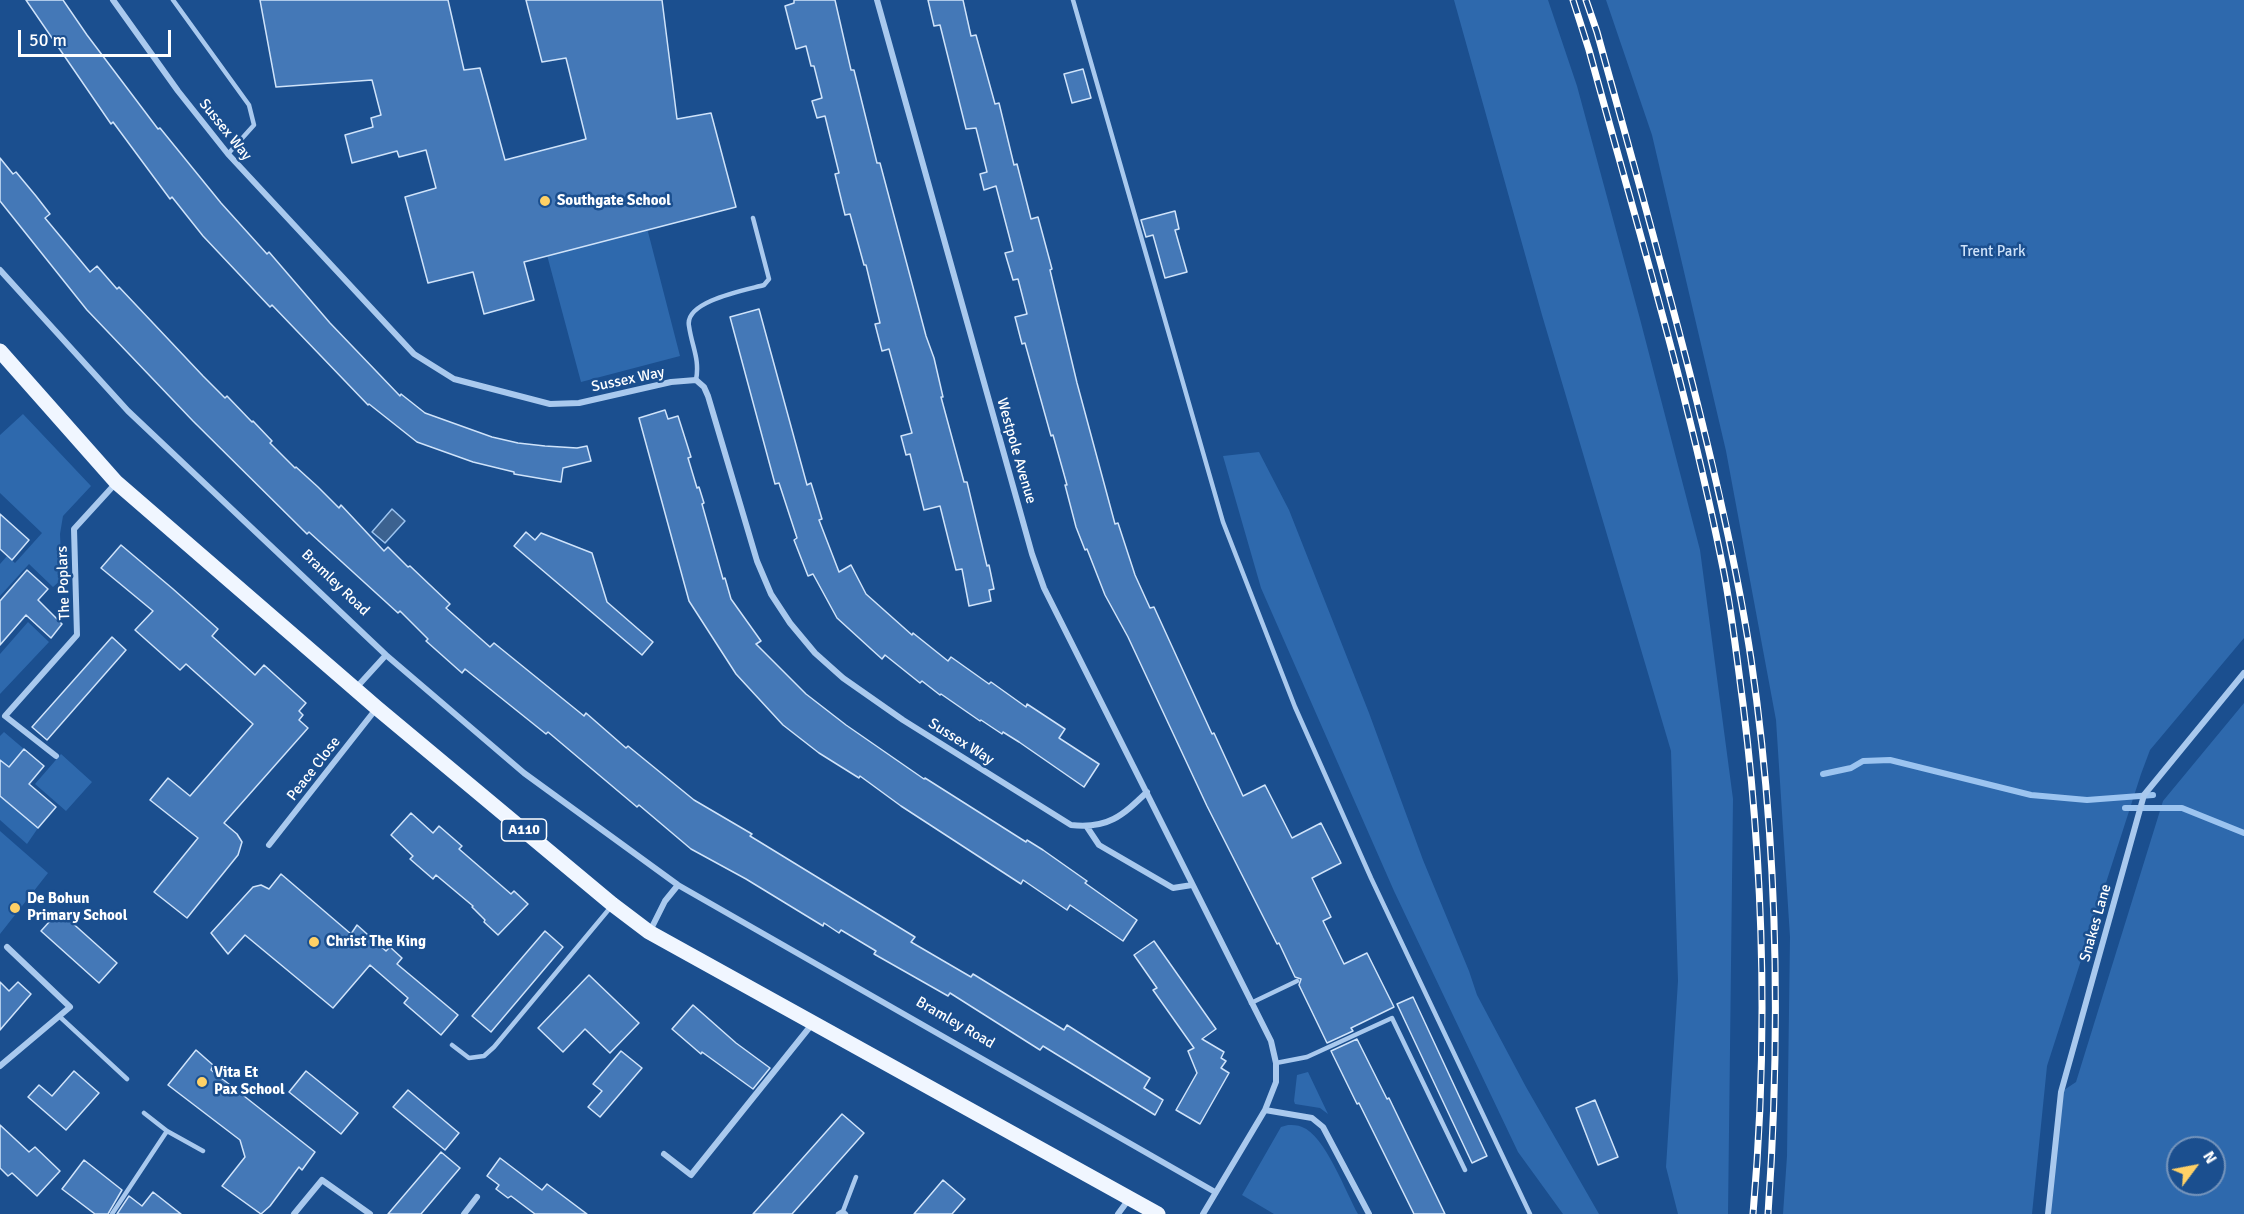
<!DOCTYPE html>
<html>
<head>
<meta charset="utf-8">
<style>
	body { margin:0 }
	#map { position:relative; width:2244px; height:1214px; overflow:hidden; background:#1b4f8f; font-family:Signika,sans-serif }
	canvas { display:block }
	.north { position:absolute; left:2166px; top:1136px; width:60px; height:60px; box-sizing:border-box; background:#1b4f8f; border:2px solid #7695bc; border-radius:50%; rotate:58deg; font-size:16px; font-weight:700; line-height:24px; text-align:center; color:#fff }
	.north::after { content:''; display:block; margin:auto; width:21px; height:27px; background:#ffd166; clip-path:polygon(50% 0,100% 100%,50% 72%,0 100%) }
	.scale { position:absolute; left:18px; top:30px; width:153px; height:27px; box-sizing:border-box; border:3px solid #fff; border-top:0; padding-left:8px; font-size:18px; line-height:21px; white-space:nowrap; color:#fff; -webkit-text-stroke:4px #1b4f8f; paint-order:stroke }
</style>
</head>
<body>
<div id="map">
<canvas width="2244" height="1214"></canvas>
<div class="north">N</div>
<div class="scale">50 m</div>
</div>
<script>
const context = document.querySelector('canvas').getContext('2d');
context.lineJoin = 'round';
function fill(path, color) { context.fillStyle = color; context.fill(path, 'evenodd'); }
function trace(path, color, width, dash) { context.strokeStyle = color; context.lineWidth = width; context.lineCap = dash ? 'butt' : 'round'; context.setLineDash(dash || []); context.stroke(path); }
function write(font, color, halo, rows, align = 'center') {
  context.font = font + ' Signika,sans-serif'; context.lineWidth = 5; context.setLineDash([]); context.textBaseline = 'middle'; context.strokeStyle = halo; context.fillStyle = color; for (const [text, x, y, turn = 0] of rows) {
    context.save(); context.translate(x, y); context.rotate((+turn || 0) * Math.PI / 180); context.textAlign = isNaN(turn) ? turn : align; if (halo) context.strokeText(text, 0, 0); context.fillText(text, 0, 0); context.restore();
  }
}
fill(new Path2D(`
	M1454 0H1548L1577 86 1640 319 1700 550 1733 799 1728 1214H1678L1666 1167 1678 981 1671 751 1542 315Z
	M1606 0H2244V638L2150 750 2141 774 2047 1066 2032 1214H1783L1787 1156 1790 937 1776 720 1726 451 1652 135Z
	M647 228 680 356 581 382 547 255Z
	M23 414 91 486 63 516 60 534 62 579 53 587 29 564 0 596V564L7 556 15 563 42 533 0 493V435Z
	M1259 452 1289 510 1369 713 1423 860 1469 971 1477 995 1526 1087 1599 1214H1563L1518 1152 1394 891 1261 588 1223 456Z
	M28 622 49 642 0 694V654Z
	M2244 703V1214H2048L2061 1092 2076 1082 2163 801ZM2178 1148H2214V1184H2178Z
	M4 732 24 749 9 767 0 760V736Z
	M61 754 92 782 66 811 35 784Z
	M0 796 38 828 27 844 0 820Z
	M0 831 48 873 0 934Z
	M1308 1072 1328 1114 1320 1108 1295 1104 1294 1101 1297 1075Z
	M1288 1125C1292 1125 1298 1125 1302 1127 1325 1135 1346 1193 1358 1214H1274L1242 1195 1281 1127Z`), '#2e69ad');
const water = new Path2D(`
	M392 509 405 521 385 543 372 532Z`);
fill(water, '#3c6290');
trace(water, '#9cc4f0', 1.5);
trace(new Path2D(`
	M1823 774 1851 768 1863 761 1890 760 2031 795 2087 800 2153 795
	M2125 808H2182L2244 833`), '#9cc4f0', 6);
const building = new Path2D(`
	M26 0H63L87 35 158 129 160 128 221 203 267 254 269 252 330 323 400 396 401 394 425 413 492 437 518 443 545 446 577 448 587 446 591 461 563 468 561 482 514 474V472L473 462 417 442 369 404 368 405 272 305 270 307 203 236 172 197 170 199 113 122 111 124Z
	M260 0H448L464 70 480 68 505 160 586 139 566 58 542 62 526 0H662L677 119 711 113 736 207 524 262 534 300 484 314 473 272 428 283 405 197 436 188 426 150 399 157 397 151 352 163 345 135 373 127 371 118 381 115 372 80 276 87Z
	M794 0H835L851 70H854L877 163H880L926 336 934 358 943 397H941L964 482H967L987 566 989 565 994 589 989 590 991 601 969 606 962 569 956 570 940 506 924 510 910 454 906 455 901 436 912 433 889 349 882 351 875 324 880 323 866 265H864L850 214 845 215 835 174 839 173 825 116 817 118 812 101 822 98 814 66H811L806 46 796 49 785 6 794 3Z
	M928 0H963L971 36 976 35 995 104 999 103 1014 165 1017 164 1031 219 1038 217 1052 269 1050 270 1077 383 1115 524 1118 523 1135 575 1150 608 1154 607 1212 734 1214 733 1243 796 1265 785 1292 838 1321 823 1341 863 1312 878 1331 917 1323 921 1344 964 1367 953 1394 1007 1351 1028 1353 1031 1327 1043 1299 985 1301 979 1295 977 1279 943 1277 944 1207 806 1128 637 1105 595 1087 549 1085 550 1076 527 1065 485H1067L1053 435 1051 436 1025 343 1022 344 1015 317 1027 314 1018 279 1013 280 1005 253 1013 251 996 186 984 190 980 174 987 172 976 128 966 129 940 25 934 26Z
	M1083 69 1091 98 1072 103 1064 74Z
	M0 158 13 174 16 172 36 196 50 214 45 218 90 272 97 266 117 289 119 287 203 376 225 398 227 396 252 422 253 421 272 441 270 443 295 468 296 467 318 487 339 508 341 505 384 551 388 547 408 567 410 566 450 604 446 608 490 647 494 643 584 716 586 713 626 748 628 746 694 800 752 834 750 836 915 937 911 942 971 977 973 974 1064 1030 1067 1025 1150 1078 1144 1088 1163 1100 1155 1115 1043 1046 1040 1050 950 993 948 996 874 954 876 951 841 930 839 933 824 923 823 926 746 879 691 849 639 805 637 807 548 732 546 734 465 669 462 673 426 641 428 639 400 611 398 613 309 532 307 534 193 421 87 310 0 201Z
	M1175 211 1179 229 1175 230 1187 272 1165 278 1153 235 1146 237 1141 220Z
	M759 309 807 485 811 483 822 519 819 520 839 572 851 565 866 594 912 635 913 633 948 661 951 657 989 684 991 682 1026 707 1027 704 1065 729 1059 738 1099 764 1084 787 1019 742 1003 732 1002 734 981 720 980 721 941 694 940 695 922 681 920 683 885 655 882 659 837 618 813 574 808 576 794 540 797 538 779 483 775 484 730 317Z
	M665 410 668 419 678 416 691 457 688 458 697 488 699 487 704 503 702 504 723 579 725 578 731 599 761 641 756 644 806 694 846 725 924 779 925 778 1026 842 1027 840 1043 850 1087 881 1085 883 1137 920 1123 941 1070 905 1067 910 1023 880 1021 884 901 806 860 776 859 778 819 753 783 725 736 674 689 601 639 418Z
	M0 514 29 540 12 560 0 549Z
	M526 532 535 540 541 533 592 553 607 602 653 642 642 655 514 546Z
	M121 545 173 589 218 629 212 636 255 675 264 665 306 703 299 711 303 715 299 720 308 728 224 823 237 834 242 842 238 855 187 918 154 892 198 838 150 800 168 778 190 796 253 724 186 664 180 670 135 630 153 611 101 568Z
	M27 570 48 589 38 600 62 624 51 638 26 615 0 645V601Z
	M112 637 126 650 47 740 32 727Z
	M24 749 44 766 29 784 56 807 38 828 0 796V760L9 767Z
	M411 813 433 833 439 826 462 846 459 849 511 894 514 891 528 904 498 935 484 922 485 920 472 907 473 906 436 875 433 879 410 859 413 856 391 835Z
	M281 874 351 934 357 925 386 951 390 947 402 958 397 964 458 1015 441 1035 404 1003 408 998 370 965 333 1008 245 935 228 954 211 933 253 887 261 885 269 889Z
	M59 911 117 963 99 983 41 931Z
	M545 931 563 947 491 1032 472 1016Z
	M1154 941 1216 1029 1202 1039 1224 1052 1221 1058 1226 1061 1221 1068 1229 1073 1200 1124 1176 1110 1197 1073 1188 1051 1194 1048 1153 990 1157 988 1134 955Z
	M589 975 639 1023 610 1053 585 1029 563 1052 538 1028Z
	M0 982 9 991 18 982 31 994 0 1030Z
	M1413 997 1487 1156 1472 1163 1397 1004Z
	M693 1005 736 1043 770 1068 753 1089 702 1052 701 1054 672 1029Z
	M1357 1039 1387 1099 1389 1098 1445 1214H1414L1359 1103 1357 1104 1331 1051Z
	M196 1050 213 1065 211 1070 315 1152 302 1170 299 1167 270 1206 261 1214 222 1186 245 1157 240 1140 168 1085Z
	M621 1051 642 1068 600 1117 588 1107 602 1091 593 1084Z
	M74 1071 99 1093 66 1130 28 1097 39 1085 52 1096Z
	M306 1071 358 1113 341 1134 289 1092Z
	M408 1090 459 1133 445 1150 393 1107Z
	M1595 1100 1618 1157 1598 1165 1576 1108Z
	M842 1114 864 1133 792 1214H753Z
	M0 1125 29 1152 35 1147 60 1171 37 1196 12 1173 8 1176 0 1168Z
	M441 1152 460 1168 421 1214H388Z
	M500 1158 542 1190 547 1184 587 1214H535L511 1196 508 1198 496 1189 499 1185 487 1176Z
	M84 1160 122 1190 108 1214H95L62 1189Z
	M943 1180 965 1199 952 1214H914Z
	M153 1192 181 1214H117L129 1196 142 1206Z`);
fill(building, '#4478b7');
trace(building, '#cfe3fa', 1.5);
trace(new Path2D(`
	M173 0 249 105 254 125 228 154
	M1073 0 1223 522 1295 707 1371 878 1530 1214
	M696 380C700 359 692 347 689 326 684 301 746 290 764 285L769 279 753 218
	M1251 1003 1297 981
	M59 1016 127 1079
	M452 1045 469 1058 484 1056 494 1047 610 908
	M1276 1063 1307 1057 1392 1018 1465 1170
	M144 1113 167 1131 203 1151
	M843 1211 856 1177
	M112 1214 167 1131
	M838 1214 843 1211 846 1214`), '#a9c9ee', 4.5);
trace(new Path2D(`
	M113 0 178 91 228 154 414 354 454 379 550 404 579 403 671 382 696 380 704 387 708 396 757 561 771 594 790 623 815 653 843 678 903 720 1071 825C1108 829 1122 816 1147 792
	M877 0 1032 554 1044 588 1271 1041 1276 1063V1082L1265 1110 1203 1214
	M0 270 128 411 386 655 524 773 678 885 1215 1192
	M356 688 386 655
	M56 756 5 716 77 635 74 529 116 483
	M1087 827 1099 845 1173 888 1192 885
	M269 845 376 709
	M650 931 665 901 678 885
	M0 1066 70 1007 7 947
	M1265 1110 1312 1118 1323 1127 1369 1214
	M664 1154 691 1175 813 1023
	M294 1214 322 1180 370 1214
	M464 1214 477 1197
	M1118 1214 1129 1199
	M2048 1214 2061 1092 2144 795 2244 673`), '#a9c9ee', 6);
trace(new Path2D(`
	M0 351 116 482 377 708 612 904 649 932 1158 1214`), '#f0f6ff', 15);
const rail = new Path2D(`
	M1573 0 1589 50C1636 222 1688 393 1723 568 1732 613 1737 659 1743 704 1764 873 1768 1044 1753 1214
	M1586 0 1597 32C1629 148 1662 264 1692 382 1715 473 1737 566 1751 659 1778 843 1781 1029 1768 1214`);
trace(rail, '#fff', 7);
trace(rail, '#1b4f8f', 4.5, [14]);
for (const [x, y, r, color] of [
	[545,201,6,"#ffd166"],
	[15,908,6,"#ffd166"],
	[314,942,6,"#ffd166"],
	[202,1082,6,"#ffd166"]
]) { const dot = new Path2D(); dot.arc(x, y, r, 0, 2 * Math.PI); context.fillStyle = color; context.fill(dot); trace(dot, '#1b4f8f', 2); }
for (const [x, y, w] of [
	[524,830,45]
]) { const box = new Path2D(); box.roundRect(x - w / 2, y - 11, w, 22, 4.5); context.fillStyle = '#1b4f8f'; context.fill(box); trace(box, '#fff', 1.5); }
write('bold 14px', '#fff', null, [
	["A110",524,830]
]);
write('15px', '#fff', '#1b4f8f', [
	["Sussex Way",225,130,51],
	["Sussex Way",628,380,-12],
	["Westpole Avenue",1016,451,74],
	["The Poplars",64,583,-92],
	["Bramley Road",335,583,44],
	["Sussex Way",961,742,32],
	["Peace Close",314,769,-52],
	["Snakes Lane",2096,923,-74],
	["Bramley Road",955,1023,30]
]);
write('bold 15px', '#fff', '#1b4f8f', [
	["Southgate School",557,201],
	["De Bohun",27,899],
	["Primary School",27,916],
	["Christ The King",326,942],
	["Vita Et",214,1073],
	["Pax School",214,1090]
], 'left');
write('15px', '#cfe3fa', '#1b4f8f', [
	["Trent Park",1993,252]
]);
</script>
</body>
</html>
